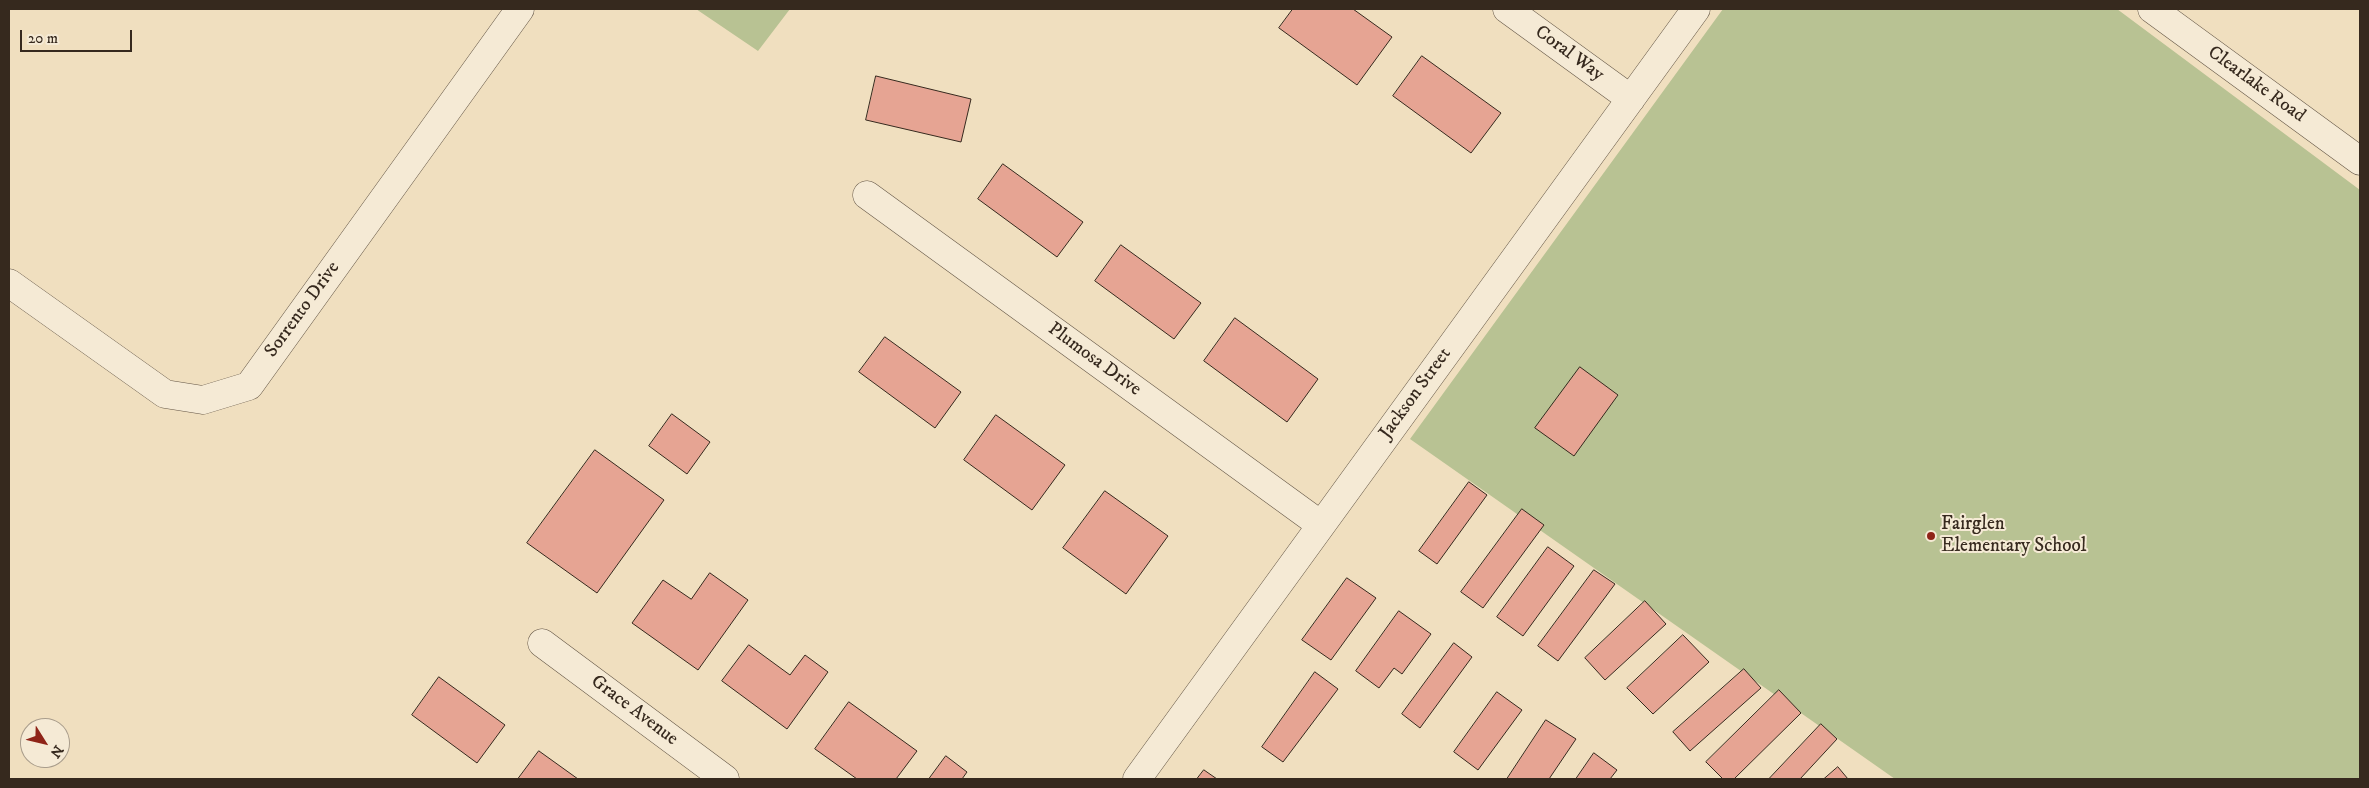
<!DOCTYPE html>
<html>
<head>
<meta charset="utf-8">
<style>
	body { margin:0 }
	#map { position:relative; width:2369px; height:788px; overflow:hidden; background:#f0dfbf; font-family:"IM FELL DW Pica",serif }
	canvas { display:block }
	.frame { position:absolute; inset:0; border:10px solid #36291e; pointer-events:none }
	.north { position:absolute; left:20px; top:718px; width:50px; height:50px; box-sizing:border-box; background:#f5ead5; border:1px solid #a99d8c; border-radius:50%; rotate:126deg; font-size:14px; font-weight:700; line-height:20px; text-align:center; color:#36291e }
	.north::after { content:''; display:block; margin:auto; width:18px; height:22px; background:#8f2418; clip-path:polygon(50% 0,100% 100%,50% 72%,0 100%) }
	.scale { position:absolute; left:20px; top:30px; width:112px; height:22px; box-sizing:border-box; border:2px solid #36291e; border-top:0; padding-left:6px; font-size:15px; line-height:18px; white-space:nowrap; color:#36291e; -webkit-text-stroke:4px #f5ead5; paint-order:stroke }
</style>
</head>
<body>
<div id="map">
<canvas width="2369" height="788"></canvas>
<div class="frame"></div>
<div class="north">N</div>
<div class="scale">20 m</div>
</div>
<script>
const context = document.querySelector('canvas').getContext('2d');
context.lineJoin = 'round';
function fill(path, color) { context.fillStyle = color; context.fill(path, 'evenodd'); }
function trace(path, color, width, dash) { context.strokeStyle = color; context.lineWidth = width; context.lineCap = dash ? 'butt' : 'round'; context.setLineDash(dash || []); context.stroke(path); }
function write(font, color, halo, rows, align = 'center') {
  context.font = font + ' "IM FELL DW Pica",serif'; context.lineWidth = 4; context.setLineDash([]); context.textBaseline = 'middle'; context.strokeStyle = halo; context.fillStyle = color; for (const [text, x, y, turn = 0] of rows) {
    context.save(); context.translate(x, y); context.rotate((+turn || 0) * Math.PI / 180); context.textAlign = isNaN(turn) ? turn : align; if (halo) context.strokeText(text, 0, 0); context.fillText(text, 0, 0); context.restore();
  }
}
fill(new Path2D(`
	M696 9H790L758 51Z
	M1723 9H2117L2360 190V779H1895L1410 439Z`), '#b8c293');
const building = new Path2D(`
	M1293 9H1353L1392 37 1357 85 1279 28Z
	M1422 56 1501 113 1471 153 1393 96Z
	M876 76 971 99 961 142 866 120Z
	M1003 164 1083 222 1057 257 978 199Z
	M1121 245 1201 303 1174 339 1095 281Z
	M1235 318 1318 379 1287 422 1204 361Z
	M885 337 961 392 935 428 859 372Z
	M1580 367 1618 395 1574 456 1535 428Z
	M672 414 710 442 687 474 649 446Z
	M996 415 1065 465 1032 510 964 460Z
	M595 450 664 500 597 593 527 543Z
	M1469 482 1487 495 1437 564 1419 551Z
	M1105 491 1168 536 1126 594 1063 548Z
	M1522 509 1544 525 1483 608 1461 592Z
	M1548 547 1574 566 1523 636 1497 617Z
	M1594 570 1615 584 1558 661 1538 646Z
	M710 573 748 600 698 670 632 623 663 580 691 599Z
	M1347 578 1376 598 1331 660 1302 640Z
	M1645 601 1666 624 1605 680 1585 658Z
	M1399 611 1431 634 1402 674 1394 668 1379 688 1356 671Z
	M1683 635 1709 662 1653 714 1627 688Z
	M1454 643 1472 657 1420 728 1402 714Z
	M749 645 790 675 805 655 828 672 787 729 722 681Z
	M1744 669 1761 688 1690 751 1673 732Z
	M1315 672 1338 689 1283 762 1262 747Z
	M439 677 505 725 477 763 412 715Z
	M1779 690 1801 713 1734 779H1723L1706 762Z
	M1497 692 1522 710 1478 770 1454 752Z
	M849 702 917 751 896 779H857L815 749Z
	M1546 720 1576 739 1549 779H1507Z
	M1821 724 1837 739 1800 779H1769Z
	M539 751 578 779H518Z
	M1594 753 1617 770 1610 779H1576Z
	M946 756 967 772 962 779H929Z
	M1838 767 1848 779H1824Z
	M1204 770 1217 779H1197Z`);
fill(building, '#e6a493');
trace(building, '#36291e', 1);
const minor = new Path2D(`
	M1507 9 1631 99
	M867 195 1321 525
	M9 283 165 394 203 400 249 386 520 9
	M542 643 725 779
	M1137 779 1696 9`);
const tertiary = new Path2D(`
	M2152 9 2360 161`);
trace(minor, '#645646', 29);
trace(tertiary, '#645646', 29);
trace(minor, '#f5ead5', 28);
trace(tertiary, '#f5ead5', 28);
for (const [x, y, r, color] of [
	[1931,536,5,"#8f2418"]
]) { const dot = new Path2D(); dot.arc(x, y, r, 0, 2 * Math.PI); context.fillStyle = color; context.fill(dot); trace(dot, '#f5ead5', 2); }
write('19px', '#36291e', '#f5ead5', [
	["Coral Way",1569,54,36],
	["Clearlake Road",2256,85,36],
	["Sorrento Drive",303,310,-54],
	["Plumosa Drive",1094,360,36],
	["Jackson Street",1416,394,-54],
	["Grace Avenue",634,711,37]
]);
write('19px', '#36291e', '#f5ead5', [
	["Fairglen",1941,525],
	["Elementary School",1941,547]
], 'left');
</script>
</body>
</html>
